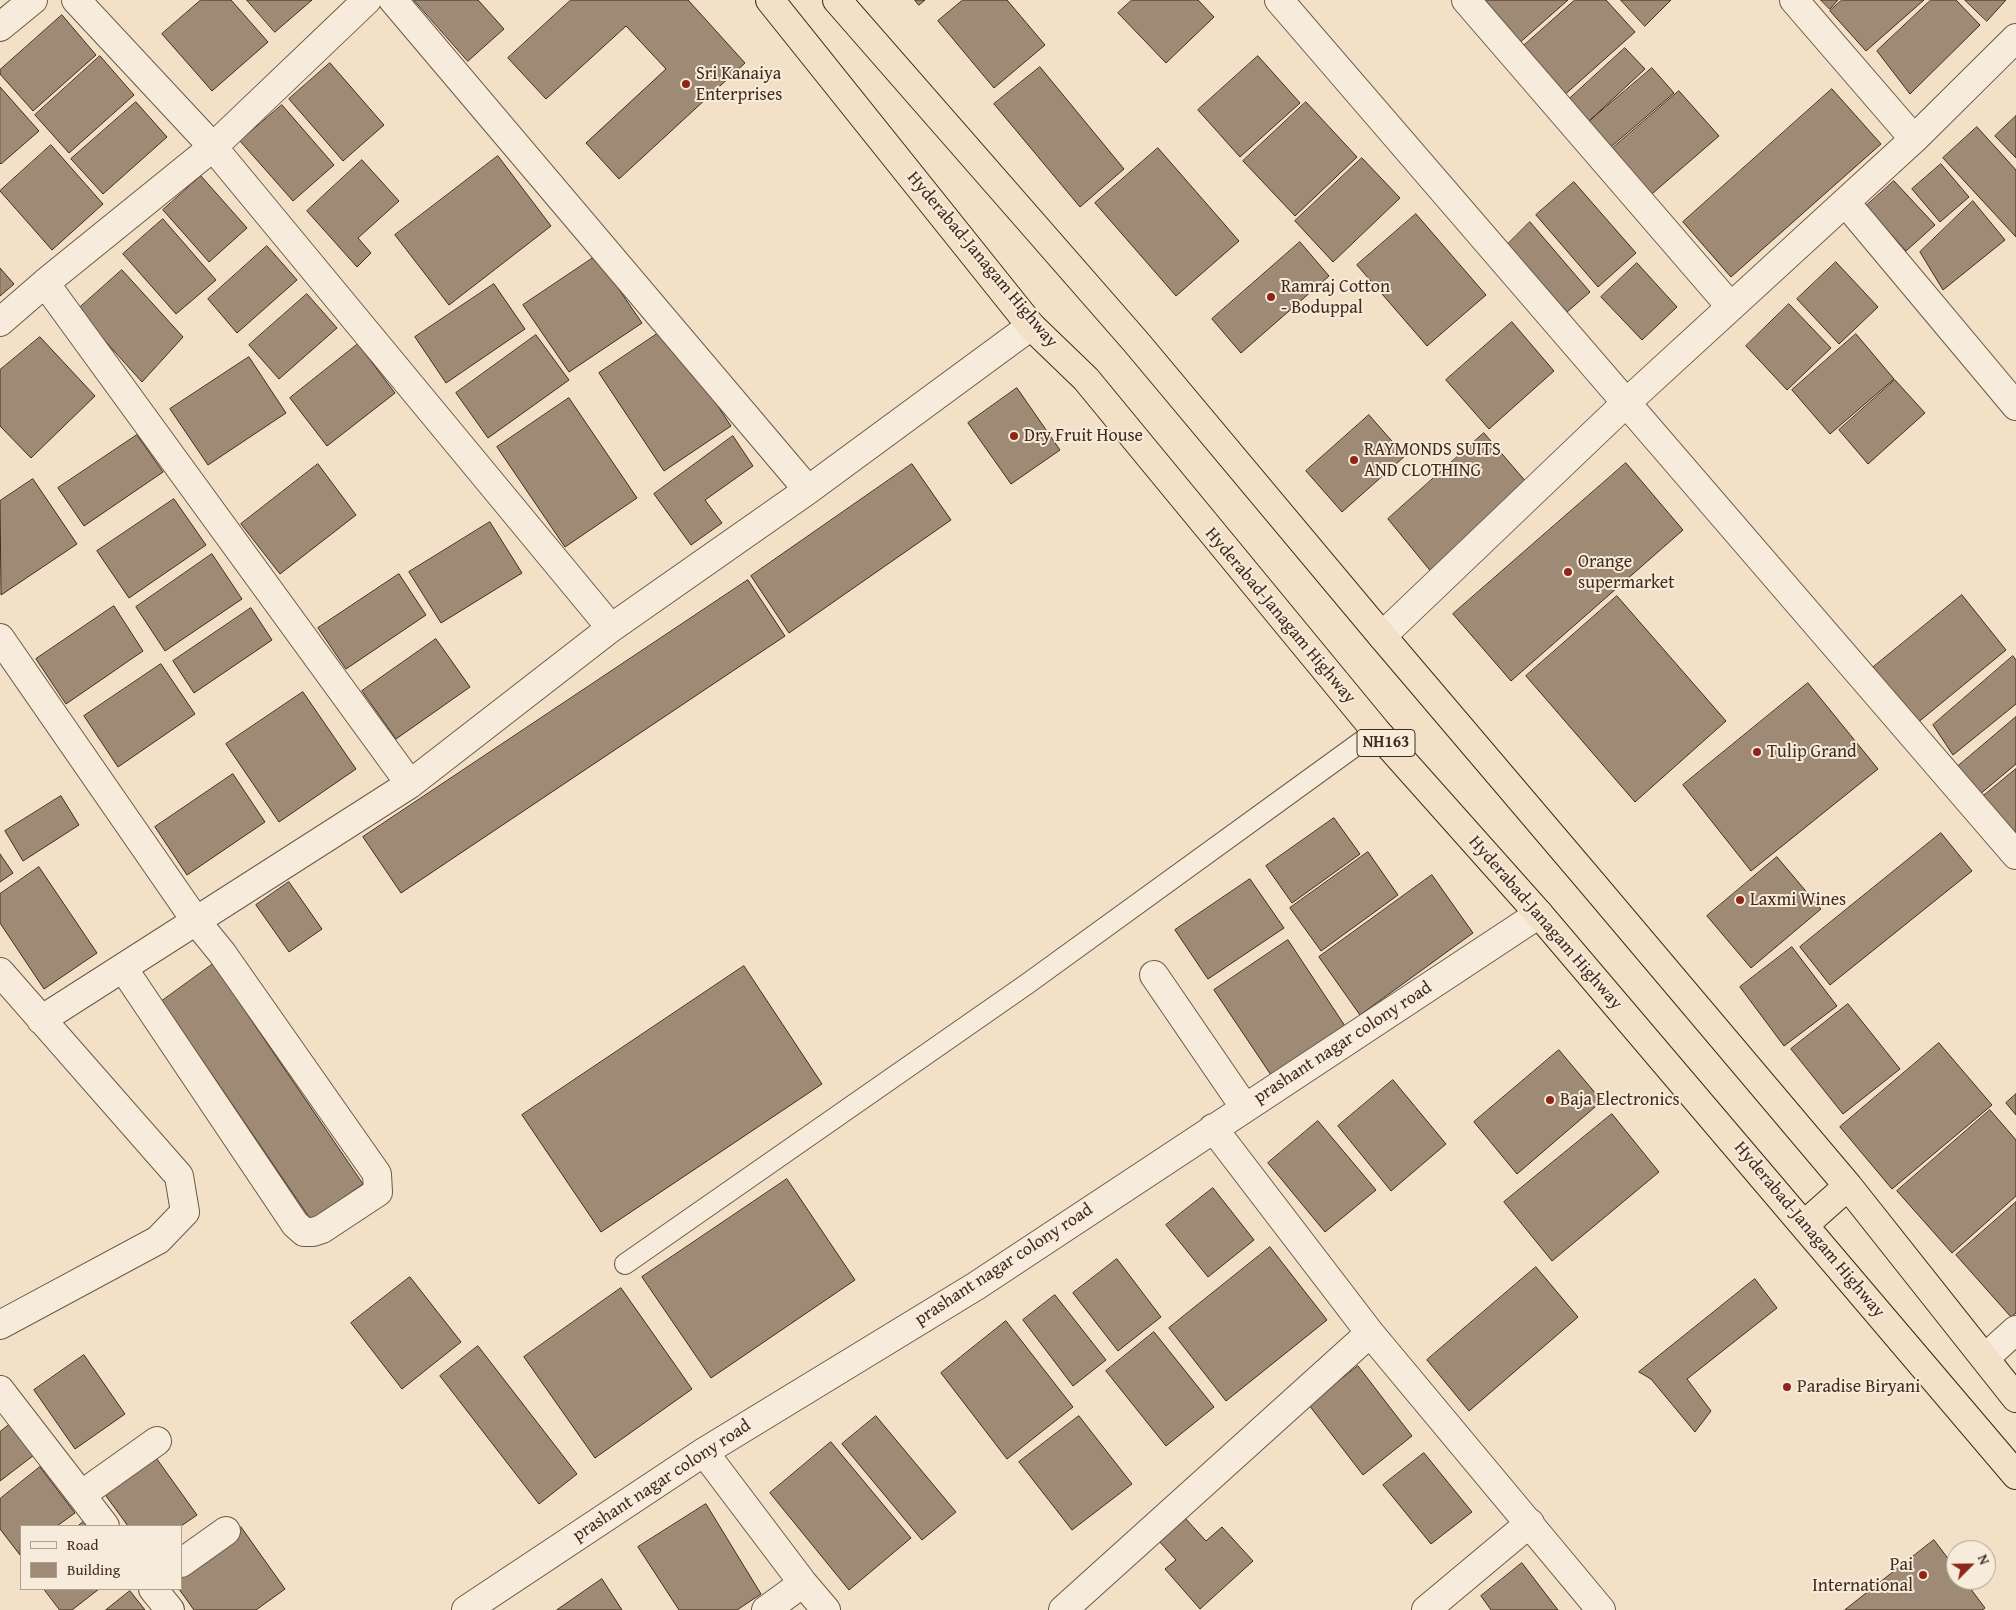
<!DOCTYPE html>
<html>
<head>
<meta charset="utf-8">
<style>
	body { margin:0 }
	#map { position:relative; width:2016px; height:1610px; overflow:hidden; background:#f2e1c7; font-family:"Gentium Book Plus",serif }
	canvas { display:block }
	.legend { position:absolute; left:20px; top:1525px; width:162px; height:65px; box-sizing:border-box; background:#f7ecdb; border:1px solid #af9f8f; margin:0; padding:6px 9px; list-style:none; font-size:15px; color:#422b1c }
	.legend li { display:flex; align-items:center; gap:10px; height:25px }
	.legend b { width:25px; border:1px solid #af9f8f }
	.north { position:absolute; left:1946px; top:1540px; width:50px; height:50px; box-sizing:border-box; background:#f7ecdb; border:1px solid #af9f8f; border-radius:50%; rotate:67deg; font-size:14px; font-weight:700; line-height:20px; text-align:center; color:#422b1c }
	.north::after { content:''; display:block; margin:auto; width:18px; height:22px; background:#8f2418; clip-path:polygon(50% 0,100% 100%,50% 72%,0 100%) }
</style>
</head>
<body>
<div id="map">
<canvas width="2016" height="1610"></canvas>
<ul class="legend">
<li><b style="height:6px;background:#f7ecdb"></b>Road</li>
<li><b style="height:14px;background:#9e8a75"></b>Building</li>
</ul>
<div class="north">N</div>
</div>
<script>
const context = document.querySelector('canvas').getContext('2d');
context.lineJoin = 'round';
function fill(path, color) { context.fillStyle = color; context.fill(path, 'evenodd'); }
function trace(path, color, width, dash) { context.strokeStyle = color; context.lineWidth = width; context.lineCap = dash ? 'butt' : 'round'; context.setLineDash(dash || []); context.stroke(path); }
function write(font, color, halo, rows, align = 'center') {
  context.font = font + ' "Gentium Book Plus",serif'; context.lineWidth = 4; context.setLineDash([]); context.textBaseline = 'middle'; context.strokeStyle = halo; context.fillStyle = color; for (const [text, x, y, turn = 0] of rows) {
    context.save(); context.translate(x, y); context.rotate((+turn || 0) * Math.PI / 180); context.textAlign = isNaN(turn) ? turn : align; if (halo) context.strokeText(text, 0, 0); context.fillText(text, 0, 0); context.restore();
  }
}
const building = new Path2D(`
	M201 0H231L268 42 212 91 162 34Z
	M247 0H312L275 32Z
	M414 0H478L504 29 468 61Z
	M571 0H688L745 63 619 179 586 143 666 69 626 26 546 99 508 58Z
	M915 0H925L919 5Z
	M963 0H1007L1045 45 994 88 938 21Z
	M1132 0H1198L1214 17 1166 63 1118 13Z
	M1478 0H1568L1517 45Z
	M1575 0H1606L1635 32 1561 98 1519 50Z
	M1621 0H1671L1645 26Z
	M1821 0H1838L1830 9Z
	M1842 0H1924L1866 51 1830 11Z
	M1931 0H1956L1980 25 1910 94 1877 51Z
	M1965 0H2006L1987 21Z
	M62 15 96 55 33 111 0 74V70Z
	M1625 48 1645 69 1586 124 1566 102Z
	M100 56 134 95 69 153 35 115Z
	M1258 56 1300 103 1240 157 1198 110Z
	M330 63 384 125 343 161 289 99Z
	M1040 67 1124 169 1080 207 994 104Z
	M1652 68 1674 93 1606 151 1585 125Z
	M0 87 39 131 1 164 0 163Z
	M1832 89 1881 144 1731 277 1683 222Z
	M1679 91 1719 136 1646 199 1607 153Z
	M136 102 167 137 103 194 71 159Z
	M1306 102 1357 157 1295 216 1243 161Z
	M282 105 334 165 293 201 240 141Z
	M2016 116V158L1995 136Z
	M1977 127 2016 170V237L1943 158Z
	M51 145 103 204 52 250 0 191Z
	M1158 148 1239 241 1176 296 1095 203Z
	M498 156 551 226 449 305 395 235Z
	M1362 158 1400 198 1333 262 1295 221Z
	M362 160 399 201 358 238 371 253 357 267 307 211Z
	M1941 164 1969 197 1940 222 1912 189Z
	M201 176 247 228 209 262 163 210Z
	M1894 181 1935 225 1906 251 1866 206Z
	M1574 182 1636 253 1598 287 1536 215Z
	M1973 201 2005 240 1943 290 1920 252Z
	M1416 214 1486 295 1427 346 1357 265Z
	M163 219 216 280 176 314 123 254Z
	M1530 222 1590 292 1567 312 1507 245Z
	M1300 242 1329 276 1241 353 1212 319Z
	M267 246 297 280 237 333 208 299Z
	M596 256 642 323 569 372 523 305Z
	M1836 262 1878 307 1839 344 1797 299Z
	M1637 263 1677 307 1642 340 1601 297Z
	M0 268 14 284 0 296Z
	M122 270 183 337 142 382 77 310Z
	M494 284 525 329 446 383 415 337Z
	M307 294 337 328 279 379 249 345Z
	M1789 304 1831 348 1787 390 1746 346Z
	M1512 322 1554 371 1489 429 1446 380Z
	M666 328 731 426 664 471 599 373Z
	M1856 334 1894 379 1830 434 1792 390Z
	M536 335 569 380 488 438 456 393Z
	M40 337 95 396 31 458 0 426V370Z
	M358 344 395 393 327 446 290 398Z
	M249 357 286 413 208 465 170 409Z
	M1895 380 1925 413 1868 464 1839 430Z
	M1017 388 1060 450 1011 484 968 423Z
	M569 398 637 498 565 547 497 447Z
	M1369 415 1405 456 1342 512 1306 471Z
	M1484 433 1527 483 1433 574 1388 519Z
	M137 435 163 472 84 526 58 488Z
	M733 436 753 466 705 500 722 523 691 545 654 494Z
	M1626 463 1683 530 1511 681 1453 614Z
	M318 464 356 515 280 574 241 524Z
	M912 464 951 520 789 633 751 576Z
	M33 479 77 544 1 595 0 501Z
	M174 499 206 545 129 598 97 551Z
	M490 522 522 573 441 623 409 572Z
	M212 554 242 599 165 651 136 607Z
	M399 574 426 615 346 669 318 628Z
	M748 580 785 636 401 893 363 837Z
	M1962 595 2006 650 1916 724 1871 669Z
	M1617 596 1726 721 1635 802 1526 676Z
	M114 606 143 651 66 704 36 659Z
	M251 608 272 640 194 693 173 661Z
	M436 639 470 687 396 739 362 691Z
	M2013 656 2016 660V704L1953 755 1933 725Z
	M161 664 195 714 118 767 84 716Z
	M1808 683 1878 769 1751 871 1683 785Z
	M303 692 356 769 279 822 226 744Z
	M2016 717V764L1973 800 1950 773Z
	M2016 769V852L1976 802Z
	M233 774 265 822 187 875 155 827Z
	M61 796 79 825 23 861 5 831Z
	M1334 818 1360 854 1292 903 1266 866Z
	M1941 833 1972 871 1830 985 1800 947Z
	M1368 852 1398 895 1321 951 1290 908Z
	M0 854 13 873 0 882Z
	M1777 857 1821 909 1751 968 1707 916Z
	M39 867 97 953 44 989 0 923V894Z
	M1432 875 1473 933 1360 1015 1319 957Z
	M1250 879 1284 928 1208 979 1175 930Z
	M289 882 322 929 289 952 256 905Z
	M1288 940 1345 1026 1271 1075 1214 990Z
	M1792 947 1837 1006 1784 1046 1740 987Z
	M213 964 363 1184 311 1220 162 1001Z
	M744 966 822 1084 601 1232 522 1115Z
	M1848 1004 1900 1069 1843 1114 1791 1049Z
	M1939 1043 1992 1105 1892 1189 1840 1127Z
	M1559 1050 1602 1101 1517 1174 1474 1122Z
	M1393 1080 1446 1144 1391 1191 1338 1126Z
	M2016 1094V1115L2006 1103Z
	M1990 1110 2016 1140V1196L1952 1253 1897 1191Z
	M1612 1114 1659 1172 1552 1261 1504 1202Z
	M1318 1121 1376 1190 1325 1232 1268 1163Z
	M787 1179 855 1280 711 1378 642 1277Z
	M1213 1188 1254 1240 1208 1277 1166 1225Z
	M2016 1202V1313L2011 1317 1956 1255Z
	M1270 1247 1327 1320 1226 1401 1169 1328Z
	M1117 1259 1161 1317 1118 1351 1073 1293Z
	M1536 1267 1578 1317 1469 1411 1427 1360Z
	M410 1277 461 1342 402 1389 351 1323Z
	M1755 1279 1777 1308 1687 1379 1711 1411 1695 1432 1651 1379 1639 1372Z
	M621 1288 692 1389 595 1458 524 1357Z
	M1055 1295 1106 1360 1073 1386 1023 1320Z
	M1006 1321 1073 1407 1007 1459 941 1373Z
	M1154 1332 1214 1407 1166 1446 1106 1371Z
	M478 1346 577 1474 539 1504 440 1376Z
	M84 1355 125 1414 75 1449 34 1390Z
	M1358 1366 1412 1436 1363 1475 1309 1405Z
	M876 1416 956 1512 922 1540 842 1444Z
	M1079 1416 1132 1484 1072 1530 1019 1462Z
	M14 1421 38 1452 0 1481V1432Z
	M831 1442 911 1538 849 1590 770 1493Z
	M149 1448 197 1515 181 1526H128L98 1485Z
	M1424 1453 1472 1512 1431 1544 1383 1485Z
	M40 1467 75 1513 57 1526H21L20 1555 0 1529V1499Z
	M706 1504 761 1594 737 1610H679L638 1547Z
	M1185 1518 1206 1541 1222 1527 1253 1561 1200 1609 1165 1569 1176 1560 1159 1541Z
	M87 1519 92 1526H78Z
	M241 1527 285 1589 256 1610H194L179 1589H181V1569Z
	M1934 1540 1956 1569V1580H1964L1985 1608 1982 1610H1845Z
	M1522 1563 1558 1610H1491L1481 1596Z
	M602 1579 622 1610H557Z
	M44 1589H99L72 1610H60Z
	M130 1591 145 1610H106Z`);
fill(building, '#9e8a75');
trace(building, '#422b1c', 1);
const lane = new Path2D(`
	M625 1264 1027 984 1376 731`);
const street = new Path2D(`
	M76 0 213 147 611 628
	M393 0 808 490
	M1279 0 2016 855
	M1466 0 1731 307
	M1794 0 1914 139
	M0 27 33 0
	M1846 203 2016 406
	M45 283 410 784
	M0 322 45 283 213 147 367 0
	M1382 636 1626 403 1914 139 2016 38
	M0 638 196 921 222 953 377 1174 378 1192 322 1229 313 1232H304L295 1224 123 968
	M0 972 179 1176 185 1212 158 1240 0 1325
	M1154 975 1245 1108
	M41 1020 410 784 611 628 808 490 1031 326
	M1213 1128 1370 1333 1601 1610
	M1985 1358 2016 1330
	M0 1390 105 1526
	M704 1452 803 1583 826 1610
	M81 1495 157 1441
	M181 1563 226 1531
	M153 1589 170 1610
	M466 1610 704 1452 976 1286 1539 914
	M766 1610 803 1583
	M1063 1610 1370 1333
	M1426 1610 1530 1523`);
const highway = new Path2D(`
	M770 0 1031 326 1086 379 1376 731 1539 914 2016 1475
	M837 0 1136 342 1382 636 1592 883 1848 1186 2016 1398
	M1804 1225 1848 1186`);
trace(lane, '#6e5847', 22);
trace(street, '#6e5847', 30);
trace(highway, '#422b1c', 30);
trace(lane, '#f7ecdb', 20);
trace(street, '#f7ecdb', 28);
trace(highway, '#f2e1c7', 28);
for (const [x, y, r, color] of [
	[686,84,5,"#8f2418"],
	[1271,297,5,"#8f2418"],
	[1014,436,5,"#8f2418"],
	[1354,460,5,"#8f2418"],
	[1568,572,5,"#8f2418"],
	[1757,752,5,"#8f2418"],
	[1740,900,5,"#8f2418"],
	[1550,1100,5,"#8f2418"],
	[1787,1387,5,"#8f2418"],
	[1923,1575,5,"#8f2418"]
]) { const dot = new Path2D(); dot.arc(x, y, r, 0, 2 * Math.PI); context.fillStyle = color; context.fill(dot); trace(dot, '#f7ecdb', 2); }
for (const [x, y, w] of [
	[1386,743,58]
]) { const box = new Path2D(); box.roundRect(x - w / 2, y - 13.5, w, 27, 4); context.fillStyle = '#f7ecdb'; context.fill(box); trace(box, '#422b1c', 1); }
write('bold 16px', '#422b1c', null, [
	["NH163",1386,743]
]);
write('18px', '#422b1c', '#f7ecdb', [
	["Sri Kanaiya",696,74],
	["Enterprises",696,95],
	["Ramraj Cotton",1281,287],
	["- Boduppal",1281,308],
	["Dry Fruit House",1024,436],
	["RAYMONDS SUITS",1364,450],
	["AND CLOTHING",1364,471],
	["Orange",1578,562],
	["supermarket",1578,583],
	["Tulip Grand",1767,752],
	["Laxmi Wines",1750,900],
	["Baja Electronics",1560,1100],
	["Paradise Biryani",1797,1387],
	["Pai",1913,1565,"right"],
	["International",1913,1586,"right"]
], 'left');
write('18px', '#422b1c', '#f7ecdb', [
	["Hyderabad-Janagam Highway",982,260,50],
	["Hyderabad-Janagam Highway",1280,616,50],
	["Hyderabad-Janagam Highway",1545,923,49],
	["prashant nagar colony road",1343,1043,-33],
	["Hyderabad-Janagam Highway",1809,1230,50],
	["prashant nagar colony road",1004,1265,-33],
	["prashant nagar colony road",662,1481,-33]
]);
</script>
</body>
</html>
